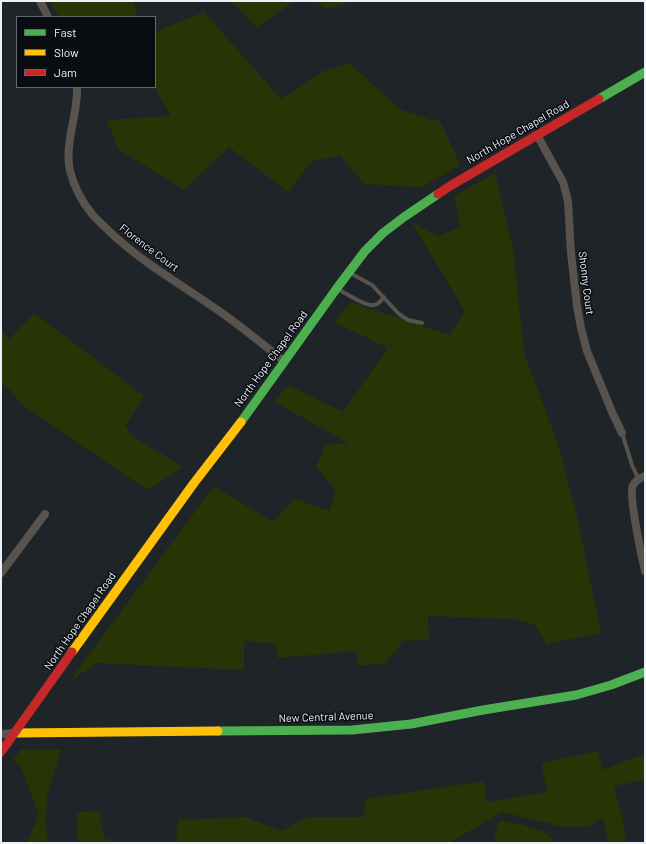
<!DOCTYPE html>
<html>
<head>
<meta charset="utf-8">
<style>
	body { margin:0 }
	#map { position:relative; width:646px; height:844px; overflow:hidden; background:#1f2429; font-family:Barlow,sans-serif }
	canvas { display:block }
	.frame { position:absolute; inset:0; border:2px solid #ebf1f8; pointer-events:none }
	.legend { position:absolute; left:16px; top:16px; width:140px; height:72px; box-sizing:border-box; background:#090d11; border:1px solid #63686d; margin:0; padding:5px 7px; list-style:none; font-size:12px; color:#ebf1f8 }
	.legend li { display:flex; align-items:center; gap:8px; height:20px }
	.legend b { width:20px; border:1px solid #63686d }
</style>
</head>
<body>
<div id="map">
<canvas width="646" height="844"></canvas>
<div class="frame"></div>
<ul class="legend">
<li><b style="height:5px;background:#4caf50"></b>Fast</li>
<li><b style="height:5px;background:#ffc107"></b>Slow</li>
<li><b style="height:5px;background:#c62828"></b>Jam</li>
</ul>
</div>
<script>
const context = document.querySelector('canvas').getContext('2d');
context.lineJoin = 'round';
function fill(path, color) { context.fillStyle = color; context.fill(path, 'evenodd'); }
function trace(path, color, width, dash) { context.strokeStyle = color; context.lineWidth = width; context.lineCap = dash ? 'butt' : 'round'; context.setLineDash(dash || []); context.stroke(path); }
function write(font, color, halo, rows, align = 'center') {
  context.font = font + ' Barlow,sans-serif'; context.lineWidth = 3; context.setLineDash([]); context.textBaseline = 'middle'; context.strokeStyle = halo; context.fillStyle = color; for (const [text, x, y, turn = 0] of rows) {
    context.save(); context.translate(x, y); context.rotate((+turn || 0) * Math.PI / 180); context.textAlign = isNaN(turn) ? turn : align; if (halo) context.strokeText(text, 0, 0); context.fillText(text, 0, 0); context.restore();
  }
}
fill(new Path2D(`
	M50 1H134L137 17H59Z
	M232 1H294L257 28Z
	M315 1H351L327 9Z
	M204 12 281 99 322 72 349 63 400 109 431 120 440 121 460 165 422 187 364 184 340 156 312 161 288 192 229 147 184 190 118 149 107 120 171 116 155 88V32Z
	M495 173 513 248 524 352 559 448 578 521 601 633 547 644 534 624 512 619 428 616 429 640 403 641 386 663 358 666 356 651 277 658 276 644 244 641V670L97 663 68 683 214 486 273 522 295 499 330 511 336 490 316 467 325 445 348 443 275 402 288 385 343 412 388 348 334 322 350 302 450 335 465 311 412 223 438 236 460 227 455 196Z
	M34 313 144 396 125 426 133 437 183 467 148 490 25 407 9 389 1 383V330L9 340Z
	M20 750H61L47 796 46 817 47 843H27L39 814 20 765 13 760Z
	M598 751 602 770 645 754V780L614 786 623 822 626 843H608L603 817 590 826 564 827 502 812 449 843H176L178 820 246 817 281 831 308 817H364L365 799 484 781 487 802 547 792 541 763Z
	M99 811 104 838 123 843H78L77 812Z
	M499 821 521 824 544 832 556 843H493Z`), '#293406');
trace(new Path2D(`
	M350 273 372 285 399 314 408 320 422 323
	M338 289C345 293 366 307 374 305 378 305 381 301 384 297
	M622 433 632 465 638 478`), '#59534d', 4);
trace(new Path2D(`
	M40 1 48 17
	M77 87C78 116 64 142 70 171 74 186 82 202 92 214 97 220 103 225 109 231 141 262 182 285 219 311 241 326 262 344 284 361
	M537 135 563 182 568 201 571 253 577 306 581 328 587 351 612 412 622 433
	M645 476C639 478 636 480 633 485 628 494 642 558 645 571
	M1 573 45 514
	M1 734 15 733`), '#59534d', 8);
trace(new Path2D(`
	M599 99 645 72
	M241 422 337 288 365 251 383 233 404 217 438 194
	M218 731 352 730 411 724 483 710 576 695 611 685 645 672`), '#4caf50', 9);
trace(new Path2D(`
	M72 652 194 483 241 422
	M15 733 218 731`), '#ffc107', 9);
trace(new Path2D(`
	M438 194 450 186 599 99
	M1 752 72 652`), '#c62828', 9);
write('11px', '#ebf1f8', '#090d11', [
	["North Hope Chapel Road",518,132,-30],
	["Florence Court",149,248,37],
	["Shonny Court",586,283,83],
	["North Hope Chapel Road",271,359,-54],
	["North Hope Chapel Road",80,621,-55],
	["New Central Avenue",326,717,-2]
]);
</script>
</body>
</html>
